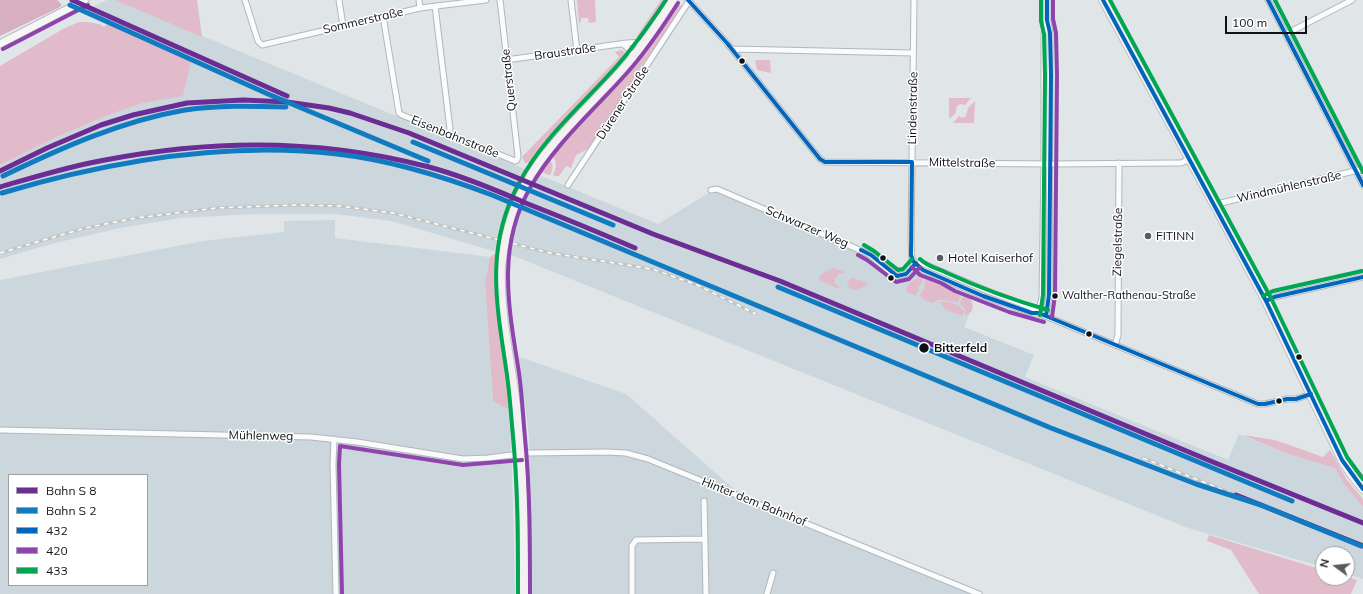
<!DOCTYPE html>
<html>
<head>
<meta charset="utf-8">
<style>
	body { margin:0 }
	#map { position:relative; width:1363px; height:594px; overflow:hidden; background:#e0e5e8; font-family:Mulish,sans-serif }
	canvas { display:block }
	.legend { position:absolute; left:8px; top:474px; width:140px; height:112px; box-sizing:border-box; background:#fff; border:1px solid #9fa0a1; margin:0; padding:5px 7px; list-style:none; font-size:12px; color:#0f1214 }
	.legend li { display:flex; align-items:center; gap:8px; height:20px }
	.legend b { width:20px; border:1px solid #9fa0a1 }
	.north { position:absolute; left:1315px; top:546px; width:40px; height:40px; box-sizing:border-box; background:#fff; border:1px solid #9fa0a1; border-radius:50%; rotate:285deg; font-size:11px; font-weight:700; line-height:16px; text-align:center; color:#0f1214 }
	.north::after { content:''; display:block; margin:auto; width:14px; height:18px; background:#585c5e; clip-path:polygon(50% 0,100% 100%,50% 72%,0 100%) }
	.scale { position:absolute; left:1225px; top:16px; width:82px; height:18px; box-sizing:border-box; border:2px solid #0f1214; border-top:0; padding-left:5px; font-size:12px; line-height:14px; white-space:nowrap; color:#0f1214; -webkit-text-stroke:3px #fff; paint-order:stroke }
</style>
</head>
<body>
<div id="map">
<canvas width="1363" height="594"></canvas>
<ul class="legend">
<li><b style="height:5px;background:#6b2c94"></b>Bahn S 8</li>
<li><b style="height:5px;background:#107bc0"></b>Bahn S 2</li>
<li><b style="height:5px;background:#0065bd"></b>432</li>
<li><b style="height:5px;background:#8e44ad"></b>420</li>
<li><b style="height:5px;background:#00a651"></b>433</li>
</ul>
<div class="north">N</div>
<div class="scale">100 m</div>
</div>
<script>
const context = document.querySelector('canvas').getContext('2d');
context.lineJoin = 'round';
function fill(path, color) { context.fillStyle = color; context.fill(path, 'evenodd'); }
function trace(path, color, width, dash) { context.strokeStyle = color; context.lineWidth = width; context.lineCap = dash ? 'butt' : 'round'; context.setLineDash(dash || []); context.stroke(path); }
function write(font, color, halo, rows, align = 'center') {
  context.font = font + ' Mulish,sans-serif'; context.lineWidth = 3; context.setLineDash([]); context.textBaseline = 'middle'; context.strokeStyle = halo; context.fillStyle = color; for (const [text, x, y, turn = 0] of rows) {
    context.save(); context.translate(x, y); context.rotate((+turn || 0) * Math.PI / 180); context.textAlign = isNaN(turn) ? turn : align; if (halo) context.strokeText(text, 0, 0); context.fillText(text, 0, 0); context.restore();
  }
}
fill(new Path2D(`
	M107 0H115L658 224 712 191H719L970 297 973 305 964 327 1034 355 1025 377 1228 460 1239 434 1285 453 1335 468 1344 484 1363 507V579L1347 574V554H1323V567L1188 528 509 254 497 252 391 221 335 214H255L181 218 120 228 55 243 0 259V165L52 139 106 116 143 103 191 60 81 13Z
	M335 220V238L490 257 485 282 493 401 509 410 512 472 515 594H0V280L203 241 284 232V221ZM9 475H147V585H9Z
	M517 356 626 394 736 491 979 594H530L529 438 525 404Z`), '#cbd7dd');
fill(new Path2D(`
	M115 0H197L202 37Z
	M577 0H601H595L596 22 589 23 588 18H581V22L579 23Z
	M661 0H665L642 34 638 37 637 36Z
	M679 5 682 6 648 60 644 62 634 77 636 79 590 148 576 155 571 168 566 166 559 176H555L553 175C556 168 558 161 552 156L639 59 675 7Z
	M79 22C88 22 97 22 104 27L107 24 191 60 183 96 143 103 106 116 52 139 0 165V66L63 29Z
	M622 50 625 53 626 55 625 59 553 136 531 163H525L522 157 619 57 615 52Z
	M755 60H770L771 73 757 70Z
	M949 98H971L965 105 960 104 957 106 955 114 949 119Z
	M975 101 974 123H953L959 116 962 118 966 116 968 108Z
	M549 159C554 165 553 167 551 174L549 175 541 172Z
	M497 252 495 292 498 315 508 383 509 410 493 401 485 282 490 257Z
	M833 268 845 272 842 274 840 273 836 277 834 284 838 285 839 289 820 280 819 277 823 273Z
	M852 278H853L869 284C862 287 856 292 849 288L847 283 850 279Z
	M919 278H923L921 284 918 287 919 290 916 295 908 293 906 288 912 281Z
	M926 280H928L960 293 961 295 958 302C949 303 941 296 932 303L923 299 920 296 922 291 925 288 924 285Z
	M964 294 970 297C973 304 975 311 967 315H965V309L960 304Z
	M940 302C948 301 959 304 964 311L963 316 946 310Z
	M1243 435 1275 440 1323 457 1330 450 1347 480 1363 499V507L1344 484 1335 468 1285 453Z
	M1209 535 1323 570V578L1347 577 1357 580 1351 594H1259L1231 550 1207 541Z`), '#e1bbc9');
fill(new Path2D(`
	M0 0H57L61 4V6L58 8 0 36Z`), '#d8afbf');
const street = new Path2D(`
	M245 0 258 41 262 45 420 8 486 0
	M339 0 343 26
	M419 0 420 8
	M571 0 577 51
	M688 0 727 43 820 159 825 162 1050 164 1176 163H1181L1190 159
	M914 0 911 242 912 259 917 266 923 270 983 296 1032 313H1038L1258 404H1265L1287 399H1296L1311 394
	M1268 0 1363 185
	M435 6 450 129 448 134
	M383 16 399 113 402 115 515 161 517 160 518 156 500 0
	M1286 34 1352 0
	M623 44 629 49 633 57
	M732 49 913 53
	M506 60 627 43 645 42
	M568 185 689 1
	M711 190 717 189 869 254 892 273 897 276 906 274 916 263
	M1215 206 1221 203 1363 169
	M916 263 924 264 985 290 1030 307 1038 313
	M1266 301 1274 297 1363 277
	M1038 313 1042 298 1044 164V34L1047 20V0
	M1046 316 1049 295 1050 33 1048 22
	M1115 345 1118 335 1119 163
	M0 430 311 437 357 442 463 459 488 458 528 453 607 452 626 453 648 459 979 594
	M334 439 333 464 336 594
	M704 501 706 594
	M632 594V546L636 540 704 539
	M767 594 773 573`);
const secondary = new Path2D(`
	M0 44 85 0`);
const primary = new Path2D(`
	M1103 0 1226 226 1266 301 1342 460 1351 474 1363 489
	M541 160C567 126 599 97 627 65 644 44 659 22 673 0
	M501 267C499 316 512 365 517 415 524 474 524 534 524 594`);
trace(street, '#b3b7ba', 7);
trace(secondary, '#b3b7ba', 9);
trace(primary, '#bfc2c4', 10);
trace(street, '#fafbfc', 5);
trace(secondary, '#f7f6f7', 7);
trace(primary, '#f4f1f2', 8);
const rail = new Path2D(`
	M0 253 85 228 136 218 216 208 296 205 340 206 393 213 550 253 634 266 655 270 697 285 756 314
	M1143 458 1236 495`);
trace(rail, '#c2c4c4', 3);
trace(rail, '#fff', 1.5, [4.5]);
const primaryBridge = new Path2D(`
	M501 267C505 227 518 192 541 160`);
trace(primaryBridge, '#bfc2c4', 10, []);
trace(primaryBridge, '#f4f1f2', 8);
trace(new Path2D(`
	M688 0 727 43 820 159 825 162H912
	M1103 0 1266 301 1342 460 1363 489
	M1268 0 1363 185
	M912 162 911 255 913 261 923 270 983 296 1032 313H1038L1046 316 1258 404H1265L1287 399H1296L1311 394
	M861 250 871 255 897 276 906 274 916 263
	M1266 301 1274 297 1363 277
	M1046 316 1049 295 1051 75 1050 33 1047 20V0`), '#0065bd', 4);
trace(new Path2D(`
	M3 49 88 5
	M858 255 867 260 896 282 909 279 920 267
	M912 267 920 275 941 283 955 291 1009 312 1044 322
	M1052 317 1055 295 1057 75 1056 33 1053 19V0
	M342 594 339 464 340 446 463 465 522 460
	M530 594C530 542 530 489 525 438 523 416 522 394 519 373 509 309 496 248 530 188 554 145 593 111 626 74 646 52 662 28 678 3`), '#8e44ad', 4);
trace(new Path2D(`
	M1110 0 1271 298 1347 457 1363 479
	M1275 0 1363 172
	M864 245 874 251 898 270 903 269 912 259
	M920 259C928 267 937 268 947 273 980 288 1013 300 1048 310
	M1263 296 1273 291 1362 271
	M1040 315 1043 295 1045 75 1044 34 1041 21V0
	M518 594C518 542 518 489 513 437 511 416 510 396 507 375 497 306 484 248 519 183 542 139 582 105 615 68 634 47 650 24 666 0`), '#00a651', 4);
trace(new Path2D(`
	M72 0 287 96
	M0 171 47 148 101 125 133 115 187 103 243 100 287 102 329 108 350 113 409 133 653 234 780 281 1208 460 1363 523
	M0 187C35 177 70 166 105 160 213 139 323 139 429 167 463 176 496 190 528 204 564 218 600 233 635 248
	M1236 495 1363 546`), '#6b2c94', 5);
trace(new Path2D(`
	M70 5 268 94 428 161
	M413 142 613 225
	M3 176C61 148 121 121 185 110 218 105 252 106 286 107
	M2 193C110 161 224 141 337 154 390 160 442 176 492 195L1051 428 1196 484 1261 505 1361 546
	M778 287 1292 501`), '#107bc0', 5);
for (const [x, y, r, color] of [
	[742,61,3.5,"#0f1214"],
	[1148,236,4,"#585c5e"],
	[883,258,3.5,"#0f1214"],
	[940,258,4,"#585c5e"],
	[891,278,3.5,"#0f1214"],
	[1055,296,3.5,"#0f1214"],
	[1089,334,3.5,"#0f1214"],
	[924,348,5.5,"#0f1214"],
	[1299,357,3.5,"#0f1214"],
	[1279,401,3.5,"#0f1214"]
]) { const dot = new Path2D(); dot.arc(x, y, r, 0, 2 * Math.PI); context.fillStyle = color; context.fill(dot); trace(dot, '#fff', 1.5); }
write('11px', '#0f1214', '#fff', [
	["Walther-Rathenau-Straße",1062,296]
], 'left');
write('12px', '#0f1214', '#fff', [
	["Sommerstraße",363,21,-13],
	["Braustraße",565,52,-8],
	["Querstraße",509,80,-96],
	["Dürener Straße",623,103,-57],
	["Lindenstraße",913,108,-89],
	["Eisenbahnstraße",455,137,22],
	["Mittelstraße",962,163,1],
	["Windmühlenstraße",1289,187,-13],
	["Schwarzer Weg",807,227,23],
	["Ziegelstraße",1118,242,-89],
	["Mühlenweg",261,436,1],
	["Hinter dem Bahnhof",754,502,22]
]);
write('12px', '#0f1214', '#fff', [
	["FITINN",1156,236],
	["Hotel Kaiserhof",948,258]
], 'left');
write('bold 12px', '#0f1214', '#fff', [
	["Bitterfeld",934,348]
], 'left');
</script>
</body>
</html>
